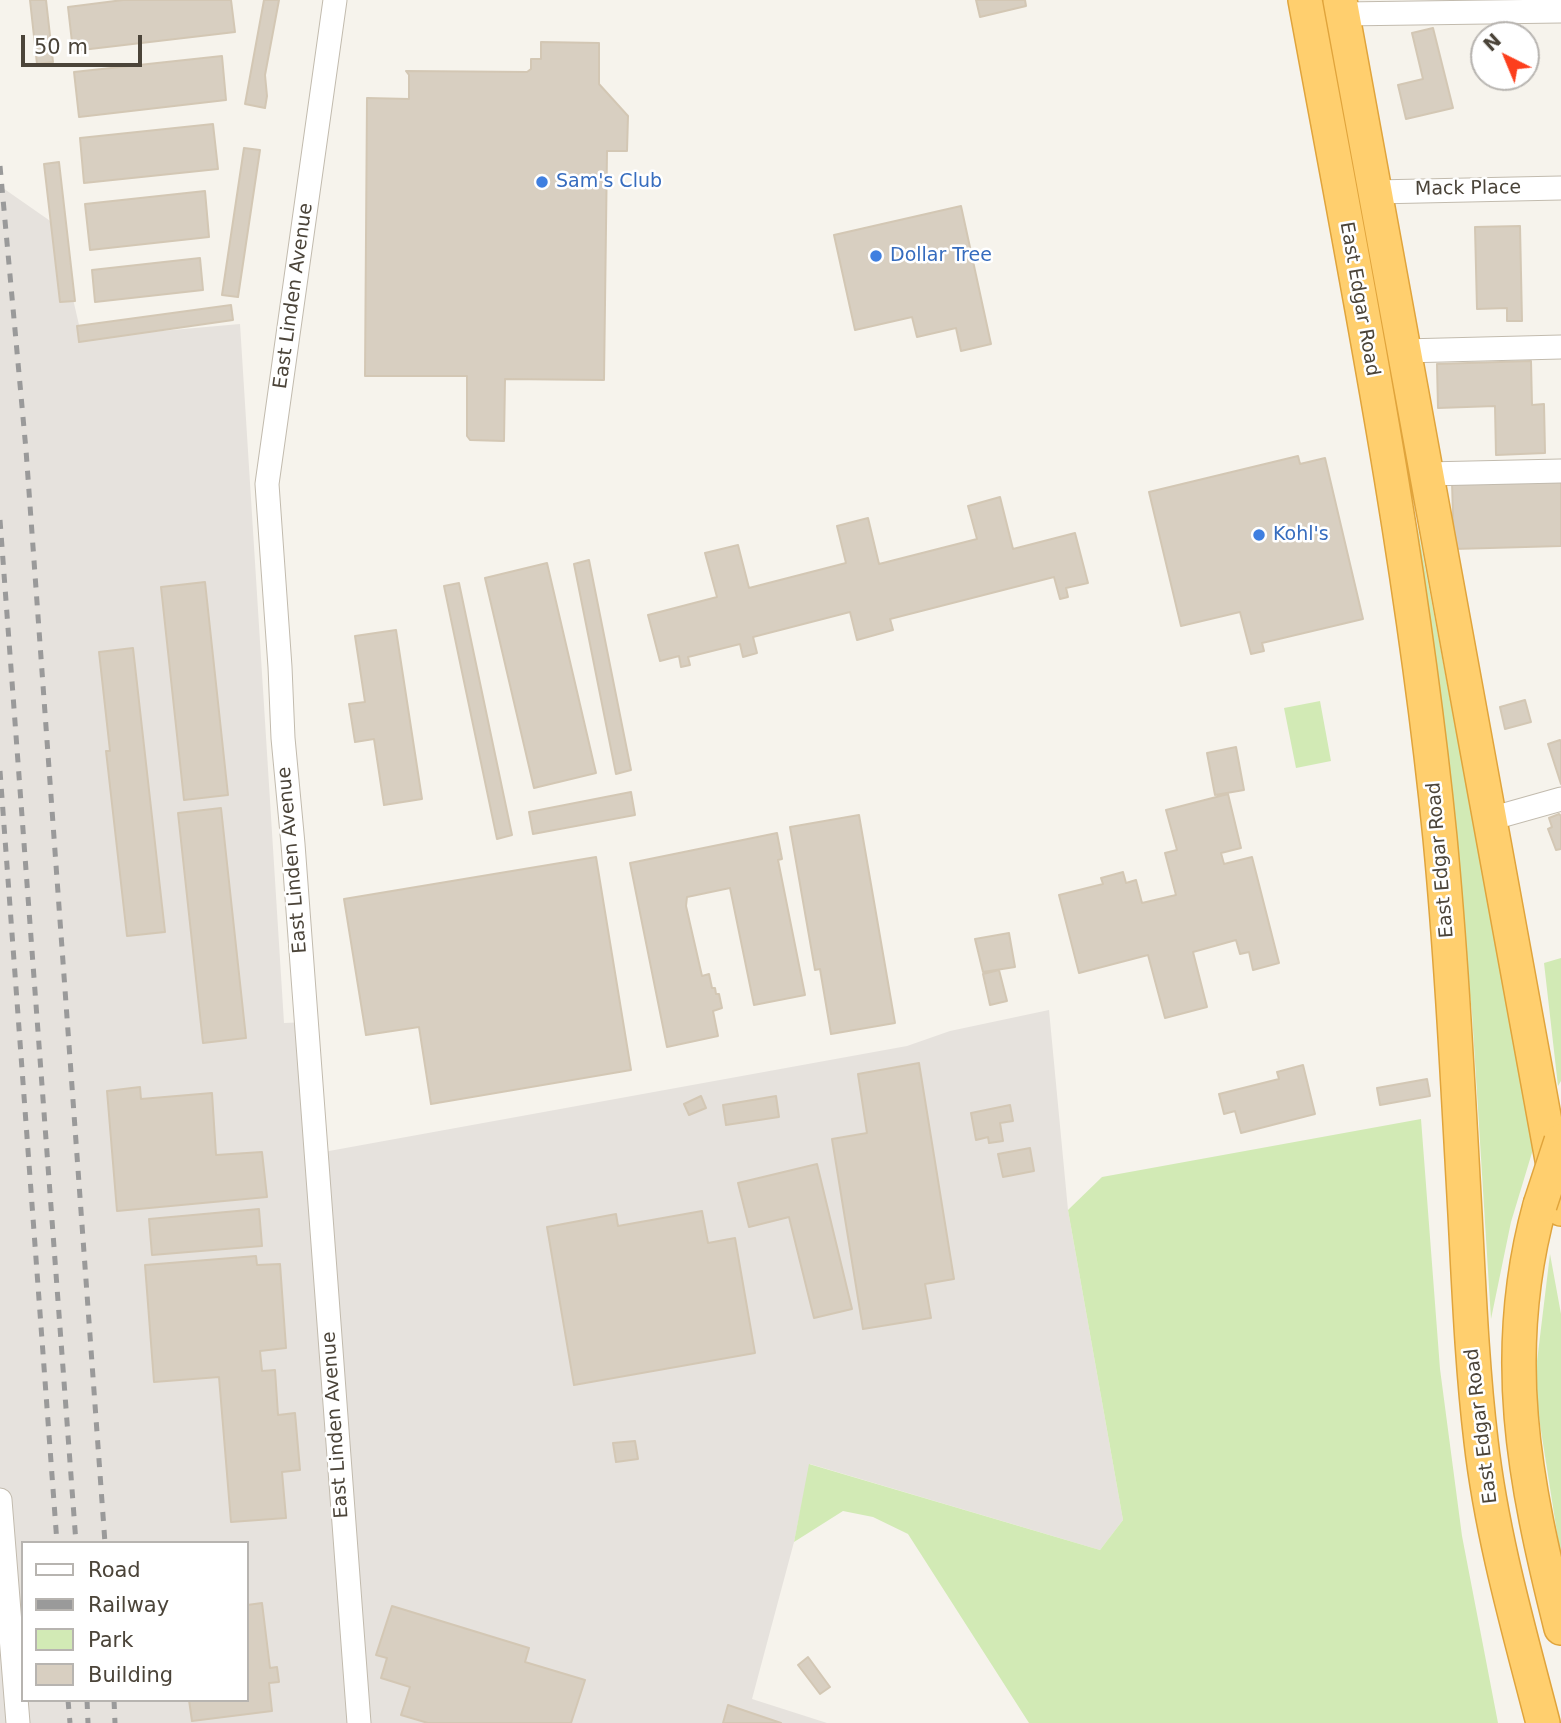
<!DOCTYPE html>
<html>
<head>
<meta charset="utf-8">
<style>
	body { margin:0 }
	#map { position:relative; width:1561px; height:1723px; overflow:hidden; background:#f6f3ec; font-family:"DejaVu Sans",sans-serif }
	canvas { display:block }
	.legend { position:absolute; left:21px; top:1541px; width:228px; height:161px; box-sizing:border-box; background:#fff; border:2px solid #b7b4b0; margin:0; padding:9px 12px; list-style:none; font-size:21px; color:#4b4439 }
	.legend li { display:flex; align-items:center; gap:14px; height:35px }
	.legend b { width:35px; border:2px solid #b7b4b0 }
	.north { position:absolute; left:1470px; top:21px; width:70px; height:70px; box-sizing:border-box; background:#fff; border:2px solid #b7b4b0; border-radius:50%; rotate:317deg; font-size:19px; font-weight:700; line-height:28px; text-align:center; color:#4b4439 }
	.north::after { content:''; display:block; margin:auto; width:24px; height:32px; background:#fc3f1d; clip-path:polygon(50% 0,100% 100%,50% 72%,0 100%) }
	.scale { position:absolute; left:21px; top:35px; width:121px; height:32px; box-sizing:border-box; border:4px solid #4b4439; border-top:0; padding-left:9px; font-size:21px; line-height:24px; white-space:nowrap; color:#4b4439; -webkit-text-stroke:5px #fff; paint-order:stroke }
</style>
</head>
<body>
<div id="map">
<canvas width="1561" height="1723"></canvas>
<ul class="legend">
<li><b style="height:9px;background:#fff"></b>Road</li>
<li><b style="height:9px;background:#9a9a9a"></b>Railway</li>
<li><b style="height:19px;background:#d2eab5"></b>Park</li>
<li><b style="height:19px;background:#d8cfc1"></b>Building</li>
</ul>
<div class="north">N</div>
<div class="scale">50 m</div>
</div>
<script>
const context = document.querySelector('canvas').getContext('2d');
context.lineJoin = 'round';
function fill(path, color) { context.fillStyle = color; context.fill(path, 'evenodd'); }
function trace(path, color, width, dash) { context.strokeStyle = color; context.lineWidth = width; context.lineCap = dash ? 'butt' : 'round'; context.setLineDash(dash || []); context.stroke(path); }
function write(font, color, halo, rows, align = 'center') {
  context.font = font + ' "DejaVu Sans",sans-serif'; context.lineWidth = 5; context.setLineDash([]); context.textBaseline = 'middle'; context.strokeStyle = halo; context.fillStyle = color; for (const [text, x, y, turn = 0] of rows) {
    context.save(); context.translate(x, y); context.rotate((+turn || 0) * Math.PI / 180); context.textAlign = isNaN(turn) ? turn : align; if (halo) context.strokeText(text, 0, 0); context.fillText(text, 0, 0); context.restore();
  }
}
fill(new Path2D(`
	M0 186 56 225 82 338 240 324 284 1023 307 1022 318 1153 907 1046 950 1031 1049 1010 1068 1210 1123 1520 1100 1550 810 1464 794 1542 752 1699 827 1723H0ZM23 1543H247V1700H23Z`), '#e6e2dd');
fill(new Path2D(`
	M1417 524 1534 1146 1511 1222 1491 1319 1472 1013Z
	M1320 701 1331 761 1296 768 1284 708Z
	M1561 958V1081L1558 1086 1544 963Z
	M1421 1119 1440 1369 1462 1536 1498 1723H1029L908 1534 873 1517 843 1511 794 1542 809 1464 1100 1550 1123 1520 1068 1210 1102 1177Z
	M1550 1254 1561 1314V1558L1534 1386Z`), '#d2eab5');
const building = new Path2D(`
	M30 0H46L53 62 37 64Z
	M123 0H231L235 32 73 51 68 7Z
	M264 0H279L265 75 267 96 265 108 245 104Z
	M976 0H1025L1026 6 980 17Z
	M1433 28 1453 108 1406 119 1398 85 1423 79 1412 33Z
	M541 42 599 43V84L628 116 627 151H607L604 380 505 379 504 441 470 440 467 436V376H365L367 98 409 99V75L406 71 527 72 531 69V59H541Z
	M222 56 226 100 79 117 74 72Z
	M213 124 218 169 84 183 80 138Z
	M244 148 260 150 238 297 222 295Z
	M59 162 75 301 60 302 44 164Z
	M205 191 209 237 90 250 85 204Z
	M961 206 991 344 961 351 956 328 917 337 912 317 855 330 834 235Z
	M1520 226 1522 321H1507V308L1477 309 1475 227Z
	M200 258 203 290 95 302 92 270Z
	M231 305 233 320 79 342 77 326Z
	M1531 361 1532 405 1544 404 1545 453 1496 455 1495 406 1438 408 1437 364Z
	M1298 456 1300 464 1325 458 1363 619 1262 643 1264 651 1251 654 1240 612 1181 626 1149 492Z
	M1561 479V546L1454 549 1452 482Z
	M1000 497 1013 549 1075 533 1088 583 1066 588 1068 597 1060 599 1054 577 890 619 893 630 857 640 850 612 753 637 757 653 743 657 740 644 688 657 690 665 681 667 679 656 660 661 648 615 717 597 705 553 738 545 749 588 846 563 837 526 868 518 879 564 977 539 968 506Z
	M589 560 631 770 616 774 574 564Z
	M547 563 596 773 534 788 485 578Z
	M205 582 228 795 184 800 161 587Z
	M459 583 512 835 497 839 444 586Z
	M396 630 422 799 384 805 374 739 355 742 349 704 365 702 355 636Z
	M133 648 165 932 127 936 106 751H110L99 652Z
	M1525 700 1531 722 1505 729 1500 707Z
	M1560 740 1561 742V784L1548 744Z
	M1236 747 1244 790 1215 795 1207 753Z
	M631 792 635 815 533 834 529 812Z
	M1228 794 1241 848 1221 853 1224 864 1252 857 1279 963 1253 970 1249 952 1240 954 1236 940 1193 952 1207 1007 1165 1018 1148 955 1079 973 1059 895 1103 884 1101 878 1123 872 1126 883 1136 880 1142 903 1176 895 1165 853 1177 850 1166 810Z
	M221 808 246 1038 203 1043 178 813Z
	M1559 814 1561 816V849L1556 850 1548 829 1552 827 1549 818Z
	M859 815 895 1023 831 1034 820 969 815 970 790 827Z
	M777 833 782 859 778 860 805 995 754 1005 730 888 687 897 686 906 702 976 709 974 712 988H715L716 994H719L722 1008 713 1011 718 1036 667 1047 630 863Z
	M596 857 631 1070 431 1104 419 1027 366 1035 344 899Z
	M1009 933 1015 967 983 972 975 939Z
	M999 970 1007 1001 990 1005 983 974Z
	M919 1063 954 1279 925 1284 931 1318 863 1329 832 1139 867 1133 858 1074Z
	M1303 1065 1315 1114 1241 1133 1235 1111 1224 1114 1219 1094 1279 1079 1277 1072Z
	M1427 1079 1430 1096 1380 1105 1377 1088Z
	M140 1087 141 1099 212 1093 216 1155 262 1152 267 1197 117 1211 107 1091Z
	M701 1096 706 1108 689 1115 684 1104Z
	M776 1096 779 1117 726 1125 723 1105Z
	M1010 1105 1013 1121 1000 1123 1003 1141 989 1143 988 1137 976 1140 971 1113Z
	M1030 1148 1034 1171 1003 1177 998 1154Z
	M817 1164 852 1309 814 1318 789 1217 749 1227 738 1183Z
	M259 1209 262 1246 152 1255 149 1219Z
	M702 1211 708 1243 735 1238 755 1353 574 1385 547 1227 616 1214 618 1226Z
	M256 1256 257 1265 280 1264 286 1348 260 1351 262 1371 275 1370 278 1415 295 1413 300 1470 282 1472 286 1518 231 1522 219 1377 154 1382 145 1265Z
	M635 1441 638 1459 616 1462 613 1443Z
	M262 1603 270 1668 277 1667 279 1682 269 1683 272 1711 192 1721 189 1700H247V1605Z
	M392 1606 529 1648 525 1662 585 1680 571 1723H428L401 1715 410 1687 381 1678 387 1658 376 1655Z
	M808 1657 830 1687 820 1694 798 1665Z
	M728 1705 781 1723H723Z`);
fill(building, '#d8cfc1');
trace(building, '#d3c7b4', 2);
const minor = new Path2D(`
	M335 0 267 484 280 667 283 738 293 844 359 1723
	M1343 14 1561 11
	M1375 192 1561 188
	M1404 351 1561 347
	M1426 474 1561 471
	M1490 819 1561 799
	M0 1500 18 1723`);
const highway = new Path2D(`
	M1305 0C1356 278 1412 557 1440 838 1452 963 1458 1089 1465 1214 1469 1290 1472 1366 1481 1441 1492 1537 1519 1630 1543 1723
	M1340 0 1561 1209
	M1540 1205C1499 1354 1524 1481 1561 1628`);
trace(minor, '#c2bbae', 25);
trace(highway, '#e0a43c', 36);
trace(minor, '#fff', 23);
trace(highway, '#ffcf6e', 33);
trace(new Path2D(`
	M0 166 26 450 105 1543
	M0 520 76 1543
	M0 771 57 1543
	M68 1700 70 1723
	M87 1700 88 1723
	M114 1700 115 1723`), '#9a9a9a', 5, [9, 9]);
const highwayBridge = new Path2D(`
	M1540 1205 1561 1141`);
trace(highwayBridge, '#e0a43c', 36, []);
trace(highwayBridge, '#ffcf6e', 33);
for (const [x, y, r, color] of [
	[542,182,7,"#3f7fe0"],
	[876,256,7,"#3f7fe0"],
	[1259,535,7,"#3f7fe0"]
]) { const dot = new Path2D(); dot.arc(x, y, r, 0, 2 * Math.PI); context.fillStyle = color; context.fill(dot); trace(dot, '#fff', 2.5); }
write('19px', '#366cbe', '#fff', [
	["Sam's Club",556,182],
	["Dollar Tree",890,256],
	["Kohl's",1273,535]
], 'left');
write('19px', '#4b4439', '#fff', [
	["Mack Place",1468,189,-1],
	["East Linden Avenue",294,296,-82],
	["East Edgar Road",1359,299,80],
	["East Linden Avenue",293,860,-95],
	["East Edgar Road",1441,860,-95],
	["East Linden Avenue",336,1425,-94],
	["East Edgar Road",1482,1426,-97]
]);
</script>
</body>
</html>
